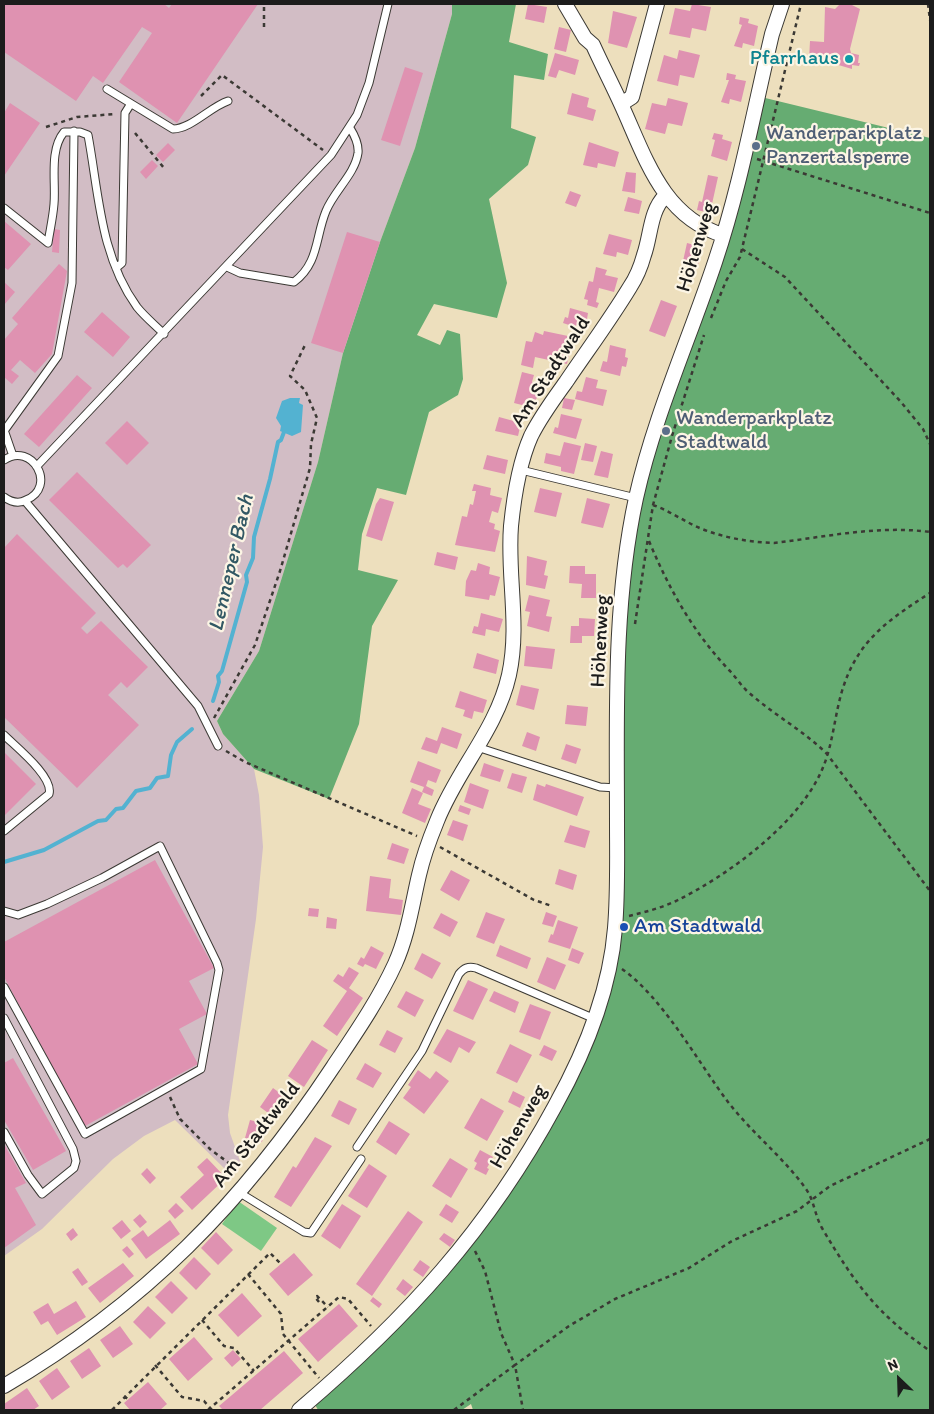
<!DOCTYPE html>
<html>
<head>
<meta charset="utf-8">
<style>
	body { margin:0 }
	#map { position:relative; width:934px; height:1414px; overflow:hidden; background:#eddfbd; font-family:Itim,sans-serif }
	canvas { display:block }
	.frame { position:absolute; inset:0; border:5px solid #1c1c1c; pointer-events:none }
	.north { position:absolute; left:874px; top:1354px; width:50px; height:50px; -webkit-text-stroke:4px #fcf5e5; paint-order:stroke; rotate:336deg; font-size:14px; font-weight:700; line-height:20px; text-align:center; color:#1c1c1c }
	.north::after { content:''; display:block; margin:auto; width:18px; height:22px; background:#1c1c1c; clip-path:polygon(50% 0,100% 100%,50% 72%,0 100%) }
</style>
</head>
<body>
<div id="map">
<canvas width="934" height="1414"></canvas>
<div class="frame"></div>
<div class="north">N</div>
</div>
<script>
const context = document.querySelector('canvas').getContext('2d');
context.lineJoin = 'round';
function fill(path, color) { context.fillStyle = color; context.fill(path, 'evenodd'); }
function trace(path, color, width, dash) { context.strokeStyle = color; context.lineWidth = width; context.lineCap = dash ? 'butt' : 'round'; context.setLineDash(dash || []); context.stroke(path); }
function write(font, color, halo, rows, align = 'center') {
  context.font = font + ' Itim,sans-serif'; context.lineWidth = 4.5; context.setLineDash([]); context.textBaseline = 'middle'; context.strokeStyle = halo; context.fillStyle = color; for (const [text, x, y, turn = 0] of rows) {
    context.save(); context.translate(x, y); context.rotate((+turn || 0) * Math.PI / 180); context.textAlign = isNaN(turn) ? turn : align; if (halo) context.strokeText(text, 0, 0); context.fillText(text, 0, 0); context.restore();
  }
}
fill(new Path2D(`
	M4 4H452V14L415 148 380 242 343 353 318 462 259 651 217 721 223 734 254 769 259 795 263 847 256 919 228 1115 230 1133 241 1164 228 1172 175 1120 144 1136 113 1159 42 1229 4 1256Z`), '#d2bdc5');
fill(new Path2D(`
	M238 1201 277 1228 261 1251 222 1224Z`), '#7ec885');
fill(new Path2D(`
	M452 4H516L509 42 548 54 544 80 514 75 511 128 536 137 528 165 489 199 507 283 497 318 434 304 417 335 440 345 447 330 460 334 463 379 458 395 429 412 406 495 377 488 362 534 358 570 398 580 372 626 359 724 329 799 254 769 223 734 217 721 259 651 318 462 343 353 380 242 415 148 452 14Z
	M757 96 930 138V1410H473L471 1404 462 1410H318L312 1399 443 1272 569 1081 610 964 618 658 636 498 716 259Z`), '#66ac72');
fill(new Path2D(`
	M290 398H300L299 403 303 405 301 432 292 436 280 431 281 426 276 418 282 401Z`), '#53b2d1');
trace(new Path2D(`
	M213 701 219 682 218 676 222 671 247 582 246 575 253 558 254 537 270 479 278 442 281 440 284 432
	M4 862 44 850 98 821 106 820 116 809 123 808 136 791 150 788 157 778 168 776 171 755 177 742 192 729`), '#53b2d1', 4);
fill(new Path2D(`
	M4 4H164L169 8 172 4H258L177 123 119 82 152 33 142 27 103 83 93 76 76 101 4 52Z
	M528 4 547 7 544 23 525 19Z
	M692 4 711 7 706 31 692 28 690 38 669 34 675 8 690 11Z
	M840 4H850L860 9 850 49 851 53 859 55 858 63H860L859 66 852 65V69L825 61 809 60 810 41 824 42 825 7 835 9Z
	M613 11 637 17 627 48 608 43Z
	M740 17 749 19 748 23 758 26 754 46 743 43 742 48 734 46 742 25 739 24Z
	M559 27 571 30 566 52 554 49Z
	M679 50 700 55 694 78 680 75 678 86 657 81 664 55 677 59Z
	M555 53 579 60 575 75 559 70 556 78 548 76Z
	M405 67 423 73 400 146 381 140Z
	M727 73 736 75 735 79 746 81 741 102 730 99 729 104 721 102 729 80H726Z
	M572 93 589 98 587 107 596 110 593 121 567 114Z
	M668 98 688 103 682 126 668 123 665 134 645 129 652 103 666 106Z
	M10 103 40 123 4 176V113Z
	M714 133 723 135 722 139 732 142 727 161 711 156 715 140 712 139Z
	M589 142 619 152 615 167 598 163 597 168 583 165Z
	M168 143 175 150 163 162 156 155Z
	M152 160 158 166 146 179 140 172Z
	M626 172 636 173 635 193 622 191Z
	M708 175 718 177 710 213 697 210 699 201 702 202Z
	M570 191 581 195 576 207 565 203Z
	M628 197 642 201 639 214 624 211Z
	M4 221 31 244 8 270 4 267Z
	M54 229 60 230 59 253 52 252Z
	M347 232 380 242 343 353 311 343Z
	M609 234 632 240 628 255 617 252 616 257 603 254Z
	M687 243 702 247 698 265 683 261Z
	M59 264 67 271 52 354 35 373 20 360 11 370 19 376 12 384 4 377V340L18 324 12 318Z
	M596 267 607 270 605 275 618 278 614 292 599 288 596 302 599 303 597 308 587 305 588 300 584 299 589 281 593 282Z
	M4 282 15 292 4 305Z
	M661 300 677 306 665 337 649 331Z
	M570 308 588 313 587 319 590 320 589 324 586 323 585 327 576 325 575 327 563 323 565 317 568 318Z
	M102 312 130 337 113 357 84 332Z
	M544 331 568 336 565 349 570 350 567 364 535 357 533 368 521 365 526 341 532 342 535 332 543 335Z
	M610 345 626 349 625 357 628 358 626 367 622 366 620 376 600 371 603 361 607 362Z
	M522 372 534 375 532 382 541 385 536 400 529 398 526 406 514 403Z
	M77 375 92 388 39 447 24 434Z
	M586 377 598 380 596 388 607 390 603 406 575 399 577 391 582 392Z
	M564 398 575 400 572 410 562 408Z
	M561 414 582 419 576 439 553 433 555 427 558 428Z
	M499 417 521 423 518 436 495 431Z
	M127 421 149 443 127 465 105 443Z
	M564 442 581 446 574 474 561 471V467L544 463 546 453 560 456Z
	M585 443 597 446 593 462 581 460Z
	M601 451 613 454 608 478 594 475Z
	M487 455 508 460 505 474 483 469Z
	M77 472 151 545 127 568 123 564 118 568 49 500Z
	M474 484 491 488 490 495 502 498 498 513 492 511 489 522 495 524 494 529 500 531 495 552 455 545 462 516 467 517 470 504 473 505 476 491H472Z
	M540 488 562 493 556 517 534 512Z
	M380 498 394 502 382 541 366 536 376 504Z
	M587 498 610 504 603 528 581 523Z
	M17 534 96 613 81 628 87 634 101 621 148 667 127 688 121 682 108 695 139 725 77 788 4 717V548Z
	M437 552 458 557 455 570 434 565Z
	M527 556 547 561 544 575 548 576 545 589 526 585Z
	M478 563 490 567 489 574 500 577 495 596 490 595 489 600 465 596 466 581 471 570 476 571Z
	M570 566H585V574H596V598H581L582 584 569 583Z
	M529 595 550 600 546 616 552 617 549 632 527 626 530 612 525 611Z
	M481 613 503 619 499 632 486 629 485 636 472 633 474 626 478 627Z
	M579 618 595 619 594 636H582V643H570L571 626H579Z
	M526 646 555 649 552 669 524 666Z
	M477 653 499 660 496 674 473 668Z
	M521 685 539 689 534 710 516 705Z
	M460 691 487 700 483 713 474 711 472 719 463 716 465 710 455 707Z
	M567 705 588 707 586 726 565 724Z
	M442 727 462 734 457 749 441 743 437 754 421 749 426 737 437 741Z
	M527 732 540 737 536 751 522 746Z
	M566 744 581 749 576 764 561 759Z
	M4 752 36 784 4 816Z
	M418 761 441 770 436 783 428 780 426 786 434 790 432 796 422 792 424 787 410 782Z
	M484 763 504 770 500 782 480 776Z
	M512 773 527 777 522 793 507 788Z
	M470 783 489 790 483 809 464 802Z
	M537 784 545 787 546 784 584 797 577 816 533 800Z
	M412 788 423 793 418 804 431 809 425 823 402 813Z
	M460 805 471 809 469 815 458 811Z
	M453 820 468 825 463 841 447 835Z
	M570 825 590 831 585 848 564 842Z
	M392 843 409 849 404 864 387 859Z
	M155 860 214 968 189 981 207 1014 179 1029 198 1064 85 1126 4 977V942Z
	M559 869 577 875 573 890 555 884Z
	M451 870 470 880 459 901 440 890Z
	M370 876 391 879 389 898 403 900 401 915 366 911Z
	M309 908 319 909 318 917 308 916Z
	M486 912 505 919 494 944 476 937Z
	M546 912 557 916 553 927 542 924Z
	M441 913 458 922 450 937 433 928Z
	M327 917 337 919 336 929 326 928Z
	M558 920 578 927 570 949 548 942 551 934 553 935Z
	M500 945 531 958 527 969 496 956Z
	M371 946 384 953 376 969 365 964 363 967 357 964 361 957 364 959Z
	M572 948 584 953 579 964 568 960Z
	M422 953 441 963 432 979 414 969Z
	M547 957 566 965 555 990 537 982Z
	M349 967 359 973 349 988 363 998 337 1036 323 1026 347 991 333 981 338 974 343 977Z
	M468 980 488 989 473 1020 453 1011Z
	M406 991 424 1000 415 1017 397 1007Z
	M494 991 519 1002 515 1013 489 1001Z
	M530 1004 551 1012 540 1040 519 1032Z
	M447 1029 476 1042 469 1053 459 1047 451 1063 433 1053Z
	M387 1030 403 1038 395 1053 379 1045Z
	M312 1040 328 1050 304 1087 288 1076Z
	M510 1044 532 1055 517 1083 496 1073Z
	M544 1045 557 1051 552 1061 539 1055Z
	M13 1058 66 1151 33 1170 4 1120V1063Z
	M365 1063 382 1073 373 1088 356 1079Z
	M418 1070 430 1079 436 1071 449 1081 424 1114 403 1098 411 1087 408 1085Z
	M273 1088 288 1099 275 1118 260 1107Z
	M513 1091 525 1097 520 1108 508 1102Z
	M481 1098 504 1111 487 1141 464 1128Z
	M339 1100 357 1109 349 1125 331 1116Z
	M250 1120 266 1124 262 1142 245 1138Z
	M389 1121 410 1134 396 1155 376 1142Z
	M315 1137 332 1146 291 1207 274 1197 293 1166 296 1168Z
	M4 1144 26 1183 15 1188 36 1225 4 1248Z
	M480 1150 493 1157 487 1168 489 1169 486 1175 474 1169 477 1163 474 1161Z
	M207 1158 226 1178 192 1210 180 1197 204 1175 197 1167Z
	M450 1158 468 1169 451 1198 432 1186Z
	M369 1164 387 1176 367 1208 348 1196Z
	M147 1168 156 1178 150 1184 141 1174Z
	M176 1203 184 1211 175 1219 168 1211Z
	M342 1204 361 1216 340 1249 321 1236Z
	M446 1204 459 1212 452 1223 439 1215Z
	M408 1211 423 1222 372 1296 356 1284Z
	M140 1214 147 1222 140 1228 133 1220Z
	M122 1220 131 1231 121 1239 112 1228Z
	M170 1220 180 1234 146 1259 131 1239 143 1230 148 1237Z
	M73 1228 78 1235 71 1241 66 1234Z
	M216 1232 233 1250 218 1265 201 1248Z
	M444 1233 455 1240 450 1247 439 1239Z
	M127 1246 134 1254 129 1258 122 1250Z
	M294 1253 313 1275 288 1296 269 1274Z
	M194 1257 211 1274 196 1290 179 1273Z
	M420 1260 430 1267 423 1277 413 1270Z
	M123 1263 134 1276 100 1303 88 1288Z
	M78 1268 88 1282 82 1286 72 1272Z
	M403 1279 413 1287 405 1296 396 1289Z
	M171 1281 188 1298 172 1314 155 1297Z
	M242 1293 262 1316 238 1337 218 1315Z
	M373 1297 382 1304 379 1308 370 1301Z
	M76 1301 86 1317 57 1335 48 1321 41 1325 33 1312 48 1303 54 1314Z
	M339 1304 358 1326 318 1362 298 1339Z
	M148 1306 166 1323 150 1339 133 1322Z
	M120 1326 133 1344 113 1358 100 1340Z
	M194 1337 213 1359 188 1381 169 1359Z
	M89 1348 101 1366 82 1379 70 1361Z
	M233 1350 241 1359 232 1367 224 1358Z
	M284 1351 303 1373 260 1410H223L219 1406Z
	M57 1368 70 1387 52 1400 39 1381Z
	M148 1382 167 1404 160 1410H130L124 1403Z
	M27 1388 39 1406 33 1410H4V1404Z`), '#df92b1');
const lane = new Path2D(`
	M107 89 173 129C191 129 210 107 228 101
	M4 208 48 243C50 230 53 217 54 204 56 182 49 150 64 132H80L88 135C99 194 100 256 137 307 145 317 155 325 164 334
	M227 267 240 273 294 282C319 263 315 238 326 211 334 191 355 174 358 153 359 144 355 136 350 128
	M116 268 122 263 125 113 130 105
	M4 430 13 456
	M4 431 58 356 72 283 74 131
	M4 460C32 441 58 487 26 500 19 504 11 502 4 497
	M37 466 331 155 357 115 369 83 388 4
	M521 470 636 498
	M25 501 198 706 218 746
	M4 735C16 747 54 777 49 794L4 831
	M477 747 600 787 617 788
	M4 911 18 915 47 904 102 878 160 846 217 963 219 970 201 1069 85 1134 4 987
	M4 1018 73 1149 76 1161 74 1168 42 1194 28 1175 4 1132
	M357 1147 422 1051 459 974C464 968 468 966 476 968L595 1019
	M240 1193 304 1232 311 1233 361 1159`);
const street = new Path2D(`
	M565 4 585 38 593 45C602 65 612 84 621 104 645 156 662 217 723 235
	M621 104 632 97 657 4
	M4 1386C144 1304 243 1203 333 1067 355 1034 378 1001 395 964 408 935 412 905 419 875 423 857 430 838 437 821 457 770 497 729 509 675 520 625 507 575 511 526 514 496 519 463 531 436 541 416 553 400 566 382 587 351 610 320 630 287 636 278 641 266 644 255 651 235 650 211 665 196
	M299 1410C406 1319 488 1230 555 1106 585 1052 610 990 615 928 618 893 617 857 617 822 617 714 613 604 636 498 654 417 689 340 715 262 740 188 754 110 772 34L782 4`);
trace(lane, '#3b3934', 9);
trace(street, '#3b3934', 16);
trace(new Path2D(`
	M928 4 930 20
	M264 7V31
	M201 96 222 75 323 150
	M46 127 77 117 115 114
	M135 133 164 168
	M757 159 930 213
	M742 249 785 277 901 402 923 429 930 444
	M711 318 726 281 740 257 801 4
	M653 505C670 511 685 522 702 529 725 538 749 542 774 543 825 537 878 525 930 532
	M649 541C669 589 693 632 729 670 735 676 740 684 746 690 772 714 803 730 827 754L930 891
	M635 624 653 505 672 436 704 335
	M214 718 255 645 280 571 310 468 311 444 317 418 305 390 290 376 306 343
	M226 751 245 762 417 836
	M440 847 534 900 552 906
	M629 916C645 912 661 908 676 901 727 876 797 825 821 772 833 746 834 718 842 691 857 641 888 620 930 593
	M622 969C663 998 698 1062 728 1102 752 1133 784 1158 806 1189 814 1200 815 1216 822 1228 855 1284 877 1314 930 1351
	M170 1097 180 1119 211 1150 240 1171
	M475 1251 485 1271 501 1333 515 1365 569 1326 615 1299 689 1268 732 1241 797 1211 830 1186 930 1139
	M248 1274 281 1314 283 1334 319 1378
	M319 1302 315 1297 317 1296 328 1307
	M202 1320 224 1346 234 1348 254 1371
	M155 1365 182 1397 204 1401 212 1410
	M124 1396 128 1399
	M112 1410 270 1253 281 1264
	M208 1410 339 1297 348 1299 371 1326
	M454 1410 515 1365 523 1410`), '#3b3934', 2.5, [4, 4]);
trace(lane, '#fff', 7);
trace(street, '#fff', 14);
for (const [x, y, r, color] of [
	[849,59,5,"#0f9aa8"],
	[756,146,5,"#5c6f8a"],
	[666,431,5,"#5c6f8a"],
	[624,927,5,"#1a4fb4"]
]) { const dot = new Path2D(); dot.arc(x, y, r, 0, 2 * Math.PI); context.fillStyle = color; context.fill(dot); trace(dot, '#fcf5e5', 2); }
write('21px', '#0d838f', '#fcf5e5', [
	["Pfarrhaus",839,59]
], 'right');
write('21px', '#4e5e75', '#fcf5e5', [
	["Wanderparkplatz",766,134],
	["Panzertalsperre",766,158],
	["Wanderparkplatz",676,419],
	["Stadtwald",676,443]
], 'left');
write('21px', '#1c1c1c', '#fcf5e5', [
	["Höhenweg",697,247,-73],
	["Am Stadtwald",551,372,-57],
	["Höhenweg",601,641,-87],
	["Höhenweg",519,1127,-60],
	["Am Stadtwald",257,1135,-52]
]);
write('21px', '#164399', '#fcf5e5', [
	["Am Stadtwald",634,927]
], 'left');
write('italic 22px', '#325864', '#fcf5e5', [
	["Lenneper Bach",232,563,-77]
]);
</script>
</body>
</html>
